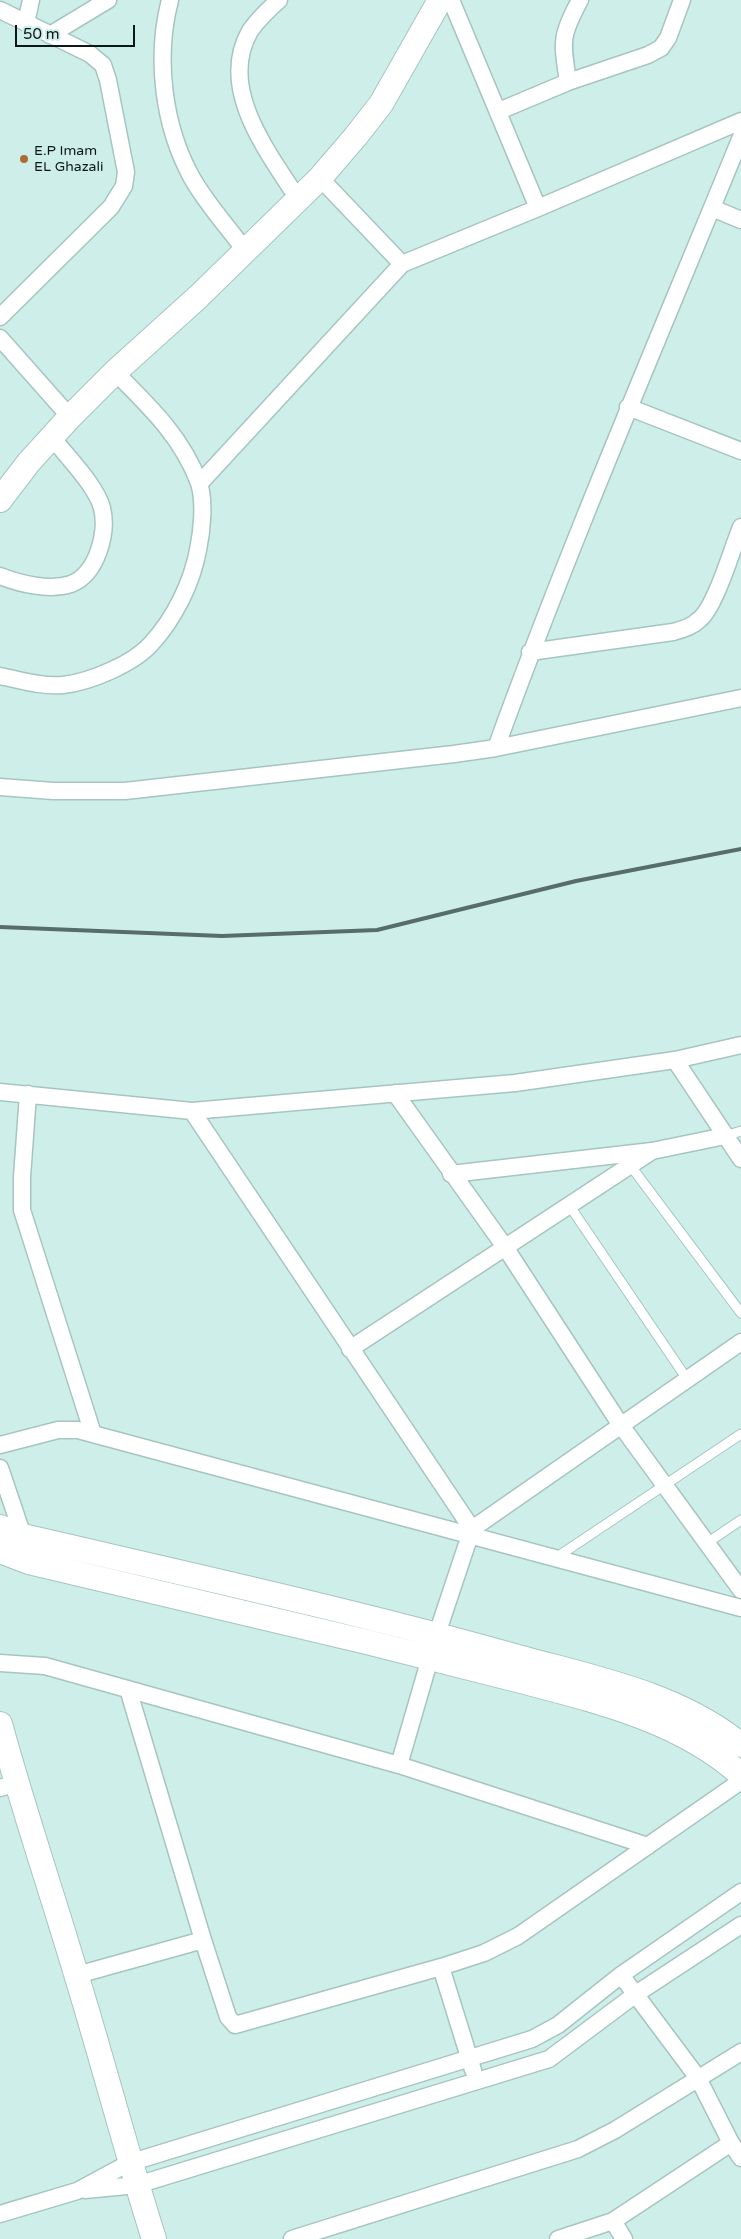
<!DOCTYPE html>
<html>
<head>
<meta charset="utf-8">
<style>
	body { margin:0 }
	#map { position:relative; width:741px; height:2239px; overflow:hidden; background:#ceeeea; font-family:"Varela Round",sans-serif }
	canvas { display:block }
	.scale { position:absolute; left:15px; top:25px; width:120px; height:22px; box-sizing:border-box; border:2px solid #0c1816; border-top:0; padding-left:6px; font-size:15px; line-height:18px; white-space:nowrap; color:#0c1816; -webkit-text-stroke:4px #ceeeea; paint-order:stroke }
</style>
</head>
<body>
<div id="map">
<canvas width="741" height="2239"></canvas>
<div class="scale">50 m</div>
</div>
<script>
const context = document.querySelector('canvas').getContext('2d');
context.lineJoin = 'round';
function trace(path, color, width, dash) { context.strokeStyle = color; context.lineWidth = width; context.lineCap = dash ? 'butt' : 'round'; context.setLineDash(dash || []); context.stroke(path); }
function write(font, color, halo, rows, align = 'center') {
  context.font = font + ' "Varela Round",sans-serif'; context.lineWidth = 4; context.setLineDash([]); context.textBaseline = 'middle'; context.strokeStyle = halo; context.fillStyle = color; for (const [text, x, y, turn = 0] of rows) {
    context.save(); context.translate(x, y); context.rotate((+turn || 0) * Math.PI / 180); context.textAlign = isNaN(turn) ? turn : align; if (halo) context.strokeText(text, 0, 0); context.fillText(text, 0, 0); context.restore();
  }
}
const lane = new Path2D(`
	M725 1136 741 1131
	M630 1165 741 1313
	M569 1205 687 1379
	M707 1543 741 1520
	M554 1559 741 1434`);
const street = new Path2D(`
	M170 0C155 57 163 126 192 178 206 203 227 226 244 249
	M279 0C269 9 258 19 250 31 217 88 268 152 298 199
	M451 0 538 208
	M0 10 90 54 103 65 108 80 126 172 124 186 111 207 0 317
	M26 23 31 0
	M50 35 108 0
	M568 82C562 41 560 37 580 0
	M499 111 568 82 648 55 661 48 668 38 682 0
	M320 178 402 264
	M712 208 741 220
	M0 338 70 417
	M628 407 741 451
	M199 484 402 264 538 208 741 121
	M0 576C20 584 50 591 71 584 97 574 108 533 102 508 96 485 66 456 52 437
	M530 652 673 632C683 629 692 627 700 619 716 605 732 549 741 527
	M0 676C20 680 42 687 63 685 90 682 133 664 151 644 174 619 192 583 198 550 202 531 205 502 199 483 182 437 149 406 115 372
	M496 748C571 541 658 340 741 137
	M0 787 53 791H125L454 754 496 748 741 698
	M675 1060 741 1159
	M0 1092 192 1111 515 1083 675 1060 741 1045
	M395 1093 505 1247 620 1424 741 1590
	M28 1094 22 1177V1210L93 1434
	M192 1111 472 1529 437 1634 399 1765
	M451 1174 652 1151 725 1136
	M350 1349 652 1151
	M0 1445 58 1430H78L741 1608
	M0 1468 25 1542
	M472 1529 741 1342
	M0 1663 45 1666 399 1765 648 1846
	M128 1689 203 1940 228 2017 235 2025 441 1967 484 1953 518 1936 741 1781
	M0 1788 16 1783
	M441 1967 473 2070
	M77 1975 203 1940
	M621 1975 698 2078 731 2143 741 2158
	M85 2190 137 2185 549 2059 636 1994 741 1925
	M0 2214 77 2191 129 2163 532 2039 558 2025 621 1975 741 1892
	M613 2221 624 2239
	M292 2239 578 2149 615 2130 741 2052
	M558 2239 613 2221 731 2143`);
const secondary = new Path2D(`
	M0 500 29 462 70 417 115 372 198 297 320 178 356 136 381 104 440 0
	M0 1527 23 1536C186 1574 350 1610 511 1655 589 1677 676 1692 741 1745
	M0 1551 29 1562C142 1589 255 1615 367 1642 419 1655 470 1668 521 1681 597 1701 682 1721 741 1775
	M0 1724C23 1808 51 1890 76 1974 103 2062 126 2151 154 2239`);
trace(lane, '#a6c5c1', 11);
trace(street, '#a6c5c1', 19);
trace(secondary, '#a6c5c1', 26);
trace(lane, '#fff', 9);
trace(street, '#fff', 16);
trace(secondary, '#fff', 24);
trace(new Path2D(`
	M0 927 222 936 377 930 576 881 741 849`), '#586c69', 4);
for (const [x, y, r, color] of [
	[24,159,5,"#aa6c31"]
]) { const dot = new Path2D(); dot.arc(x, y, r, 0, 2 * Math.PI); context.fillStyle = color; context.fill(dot); trace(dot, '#ceeeea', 2); }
write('14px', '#0c1816', '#ceeeea', [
	["E.P Imam",34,151],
	["EL Ghazali",34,167]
], 'left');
</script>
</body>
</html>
